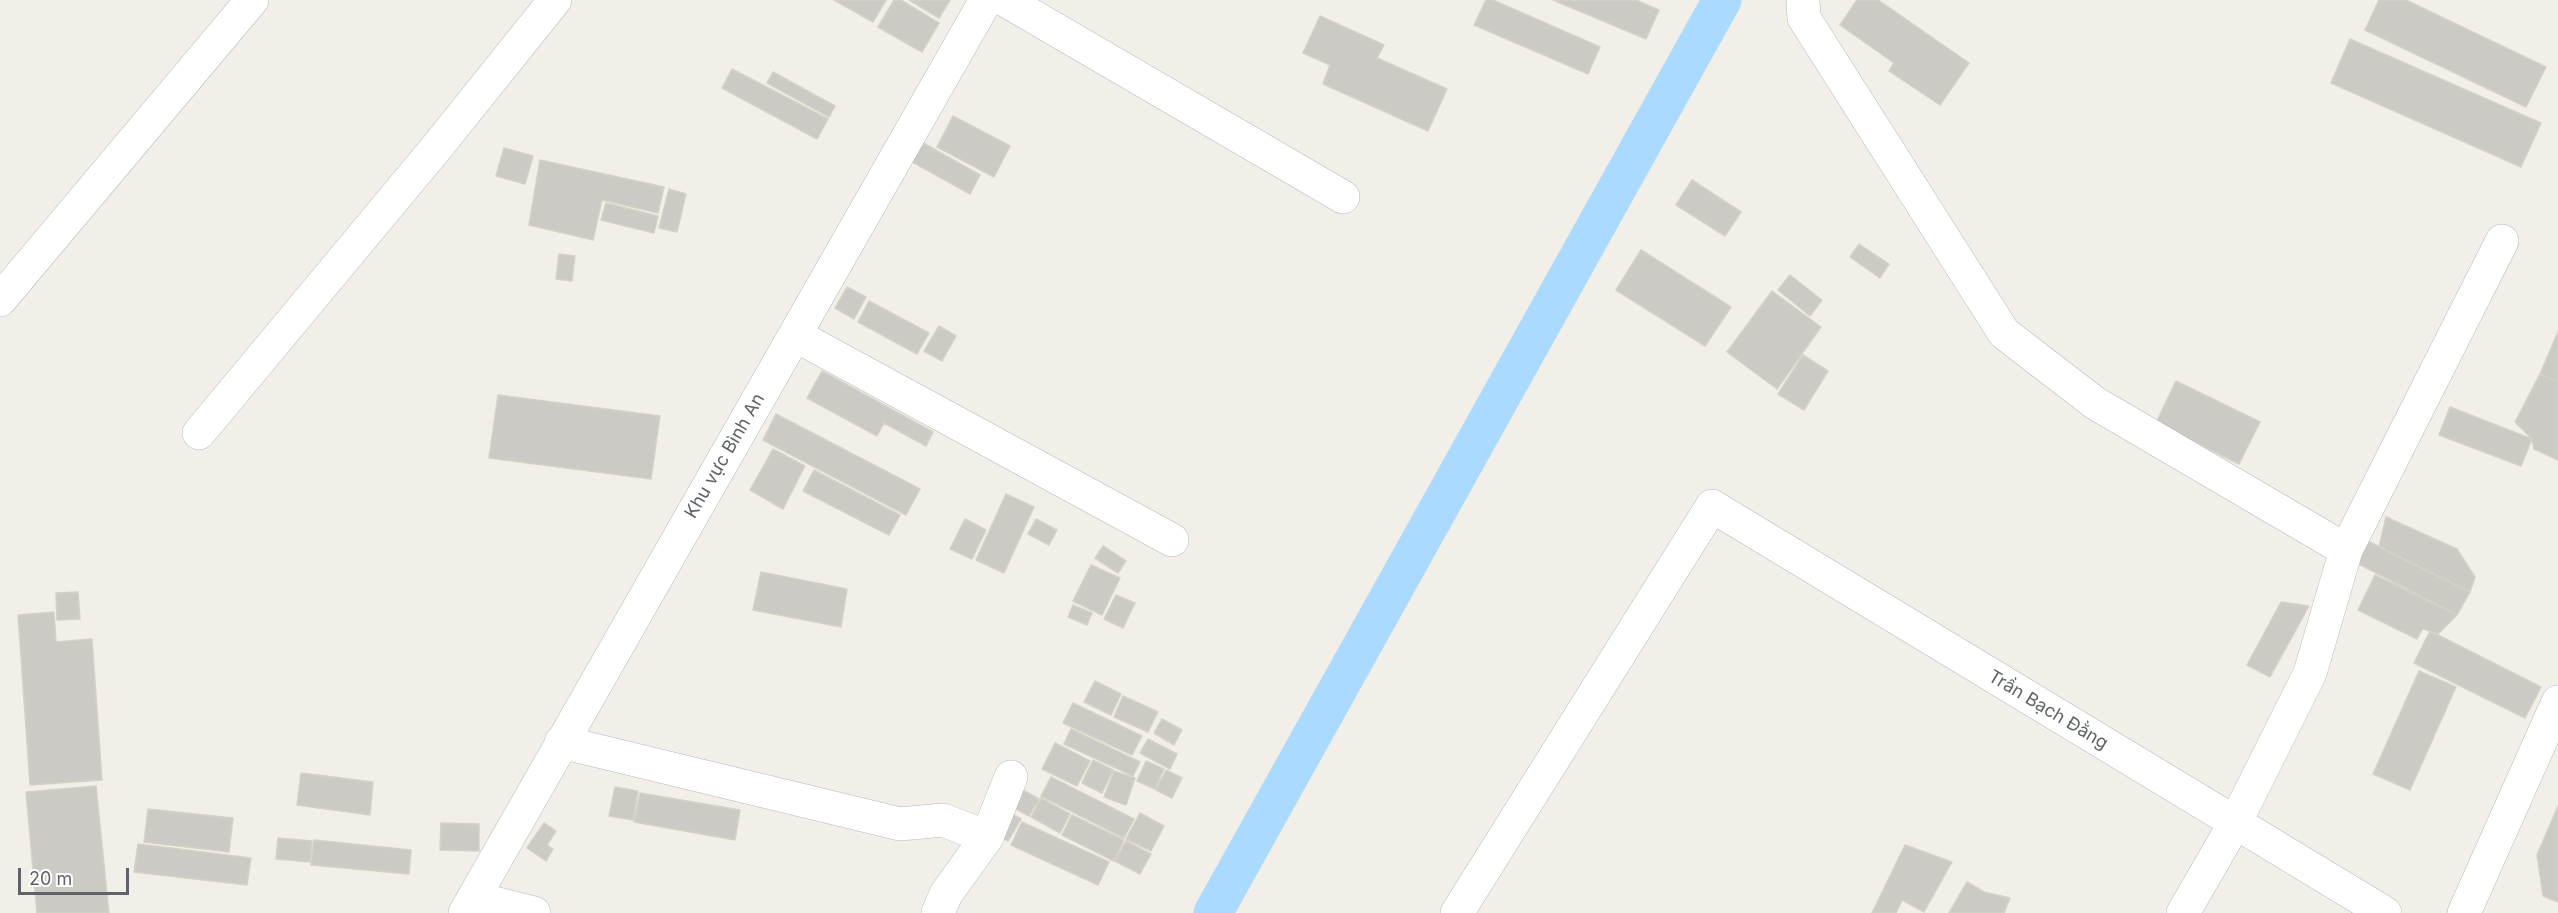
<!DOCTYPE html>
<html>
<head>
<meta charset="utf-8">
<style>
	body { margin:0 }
	#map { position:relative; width:2558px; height:913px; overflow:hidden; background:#f1efe8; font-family:Inter,sans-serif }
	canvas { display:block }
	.scale { position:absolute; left:18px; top:868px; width:111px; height:27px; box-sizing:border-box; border:3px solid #5f6368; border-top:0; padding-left:8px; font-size:18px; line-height:21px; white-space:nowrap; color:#5f6368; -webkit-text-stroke:4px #fff; paint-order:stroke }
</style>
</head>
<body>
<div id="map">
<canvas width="2558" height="913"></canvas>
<div class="scale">20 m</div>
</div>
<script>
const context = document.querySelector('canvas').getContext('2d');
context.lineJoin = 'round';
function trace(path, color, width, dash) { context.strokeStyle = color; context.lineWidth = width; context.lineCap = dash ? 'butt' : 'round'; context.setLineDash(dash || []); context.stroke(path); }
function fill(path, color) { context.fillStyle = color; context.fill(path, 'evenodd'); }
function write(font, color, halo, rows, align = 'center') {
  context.font = font + ' Inter,sans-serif'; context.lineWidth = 4.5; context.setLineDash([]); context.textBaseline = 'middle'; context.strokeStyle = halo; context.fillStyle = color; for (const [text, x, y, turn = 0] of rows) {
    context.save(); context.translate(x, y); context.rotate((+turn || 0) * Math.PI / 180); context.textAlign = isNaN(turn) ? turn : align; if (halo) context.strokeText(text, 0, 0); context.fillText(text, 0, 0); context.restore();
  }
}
trace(new Path2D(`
	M1213 913 1722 0`), '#aadaff', 39);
const building = new Path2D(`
	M834 0H886L873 22Z
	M894 0H901L939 23 922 52 878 27Z
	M909 0H950L939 18Z
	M1486 0H1493L1600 47 1588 74 1474 25Z
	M1553 0H1636L1659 10 1646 39Z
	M1857 0H1878L1969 63 1940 105 1889 71 1894 63 1840 25Z
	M2379 0H2406L2546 67 2526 107 2365 30Z
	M1320 16 1384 45 1377 58 1447 89 1428 131 1323 84 1330 65 1303 53Z
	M2350 39 2541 123 2521 167 2331 83Z
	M732 69 828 119 817 139 722 88Z
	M773 72 835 106 829 117 767 83Z
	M953 116 1010 146 994 177 937 147Z
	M918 140 980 175 970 194 907 159Z
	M504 148 533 156 525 184 496 176Z
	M540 160 664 187 658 213 602 200 593 240 529 225Z
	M1692 180 1741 212 1725 236 1676 205Z
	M669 189 686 194 677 232 659 228Z
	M606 203 658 216 654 233 601 220Z
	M1859 244 1889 264 1880 278 1850 257Z
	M1641 250 1731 307 1705 346 1616 290Z
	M559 254 575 256 572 281 556 279Z
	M1790 275 1822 300 1810 316 1778 290Z
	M847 287 866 297 854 319 835 308Z
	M1772 291 1821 327 1777 389 1727 352Z
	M869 301 929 333 917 354 858 322Z
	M939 326 956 336 942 361 924 351Z
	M2558 332V382L2540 374Z
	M1803 355 1828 371 1804 410 1778 394Z
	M822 371 933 432 926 446 884 423 877 436 807 398Z
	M2540 374 2558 382V460L2534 449 2532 439 2515 422Z
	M2176 381 2260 422 2239 464 2156 423Z
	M498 395 660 416 651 479 489 458Z
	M2450 407 2532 439 2521 466 2439 435Z
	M776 414 920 489 906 515 763 440Z
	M773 449 805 466 783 509 750 490Z
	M814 470 900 515 889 535 803 491Z
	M1006 494 1034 507 1004 573 976 560Z
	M2386 517 2457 549 2475 577 2470 592 2379 547Z
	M965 519 986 530 972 559 950 549Z
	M1036 519 1057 530 1049 545 1028 534Z
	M2364 539 2470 592 2457 615 2353 561Z
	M1103 546 1126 561 1118 573 1095 558Z
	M1091 565 1120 578 1102 615 1073 601Z
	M761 572 847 589 841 627 753 610Z
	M2375 575 2457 615 2437 635 2423 628 2417 639 2358 610Z
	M78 592 80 619 57 620 56 593Z
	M1116 595 1135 603 1123 628 1104 619Z
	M2281 602 2309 606 2270 677 2247 665Z
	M1073 605 1092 613 1087 625 1068 617Z
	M54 612 56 642 92 639 102 780 30 785 18 615Z
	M2430 631 2541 687 2525 718 2414 663Z
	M2419 671 2456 687 2410 790 2373 774Z
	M1095 681 1121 694 1111 715 1084 702Z
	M1123 696 1158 712 1148 732 1114 717Z
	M1073 703 1142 736 1132 755 1063 723Z
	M1162 719 1182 730 1174 745 1154 733Z
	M1071 729 1140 762 1133 776 1064 744Z
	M1148 739 1177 754 1170 769 1140 753Z
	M1055 743 1090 761 1077 786 1042 769Z
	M1093 760 1113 770 1102 793 1082 783Z
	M1146 761 1164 769 1155 789 1137 781Z
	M1166 770 1182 778 1172 798 1156 790Z
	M1114 771 1135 778 1126 805 1104 797Z
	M301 773 373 782 370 815 297 805Z
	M1051 777 1134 819 1124 838 1041 796Z
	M96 786 109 913H37L26 792Z
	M615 787 638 791 633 820 609 816Z
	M1023 790 1039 799 1029 816 1013 807Z
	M640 793 740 810 735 840 634 822Z
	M1041 798 1070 814 1060 833 1031 817Z
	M2558 806V902L2543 896 2537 855Z
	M148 809 233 818 229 852 144 842Z
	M1007 811 1021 819 1008 841 994 833Z
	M1140 813 1164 826 1151 851 1126 839Z
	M1072 815 1124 840 1114 861 1062 835Z
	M1022 822 1109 862 1098 885 1011 845Z
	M441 823 479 824V851L440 850Z
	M544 823 556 831 547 845 553 849 546 861 527 848Z
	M278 838 312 841 310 862 276 859Z
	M314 840 411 850 409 874 311 865Z
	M1126 841 1151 854 1140 874 1115 861Z
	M138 844 251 858 247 885 134 872Z
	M1905 845 1952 862 1924 912 1902 900 1896 913H1872Z
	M1967 882 1984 892 2010 898 2004 913H1949Z`);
fill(building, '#cccac5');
trace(building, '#d6d1c6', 1.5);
const minor = new Path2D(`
	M1005 0 1343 197
	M1803 0 1804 18 2004 333 2095 403 2346 550
	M0 300 252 0
	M795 335 1172 540
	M199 433 437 147 555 0
	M561 742 900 824 943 820 987 837
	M474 898 534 913
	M465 913 986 0
	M938 913 946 894 987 837 1011 777
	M1457 913 1712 506 2385 913
	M2183 913 2235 823 2310 673 2346 550 2502 241
	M2464 913 2558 702`);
trace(minor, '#b5b8bc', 34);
trace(minor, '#fff', 33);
write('18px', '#5f6368', '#fff', [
	["Khu vực Bình An",725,456,-60],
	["Trần Bạch Đằng",2048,710,31]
]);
</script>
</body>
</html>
